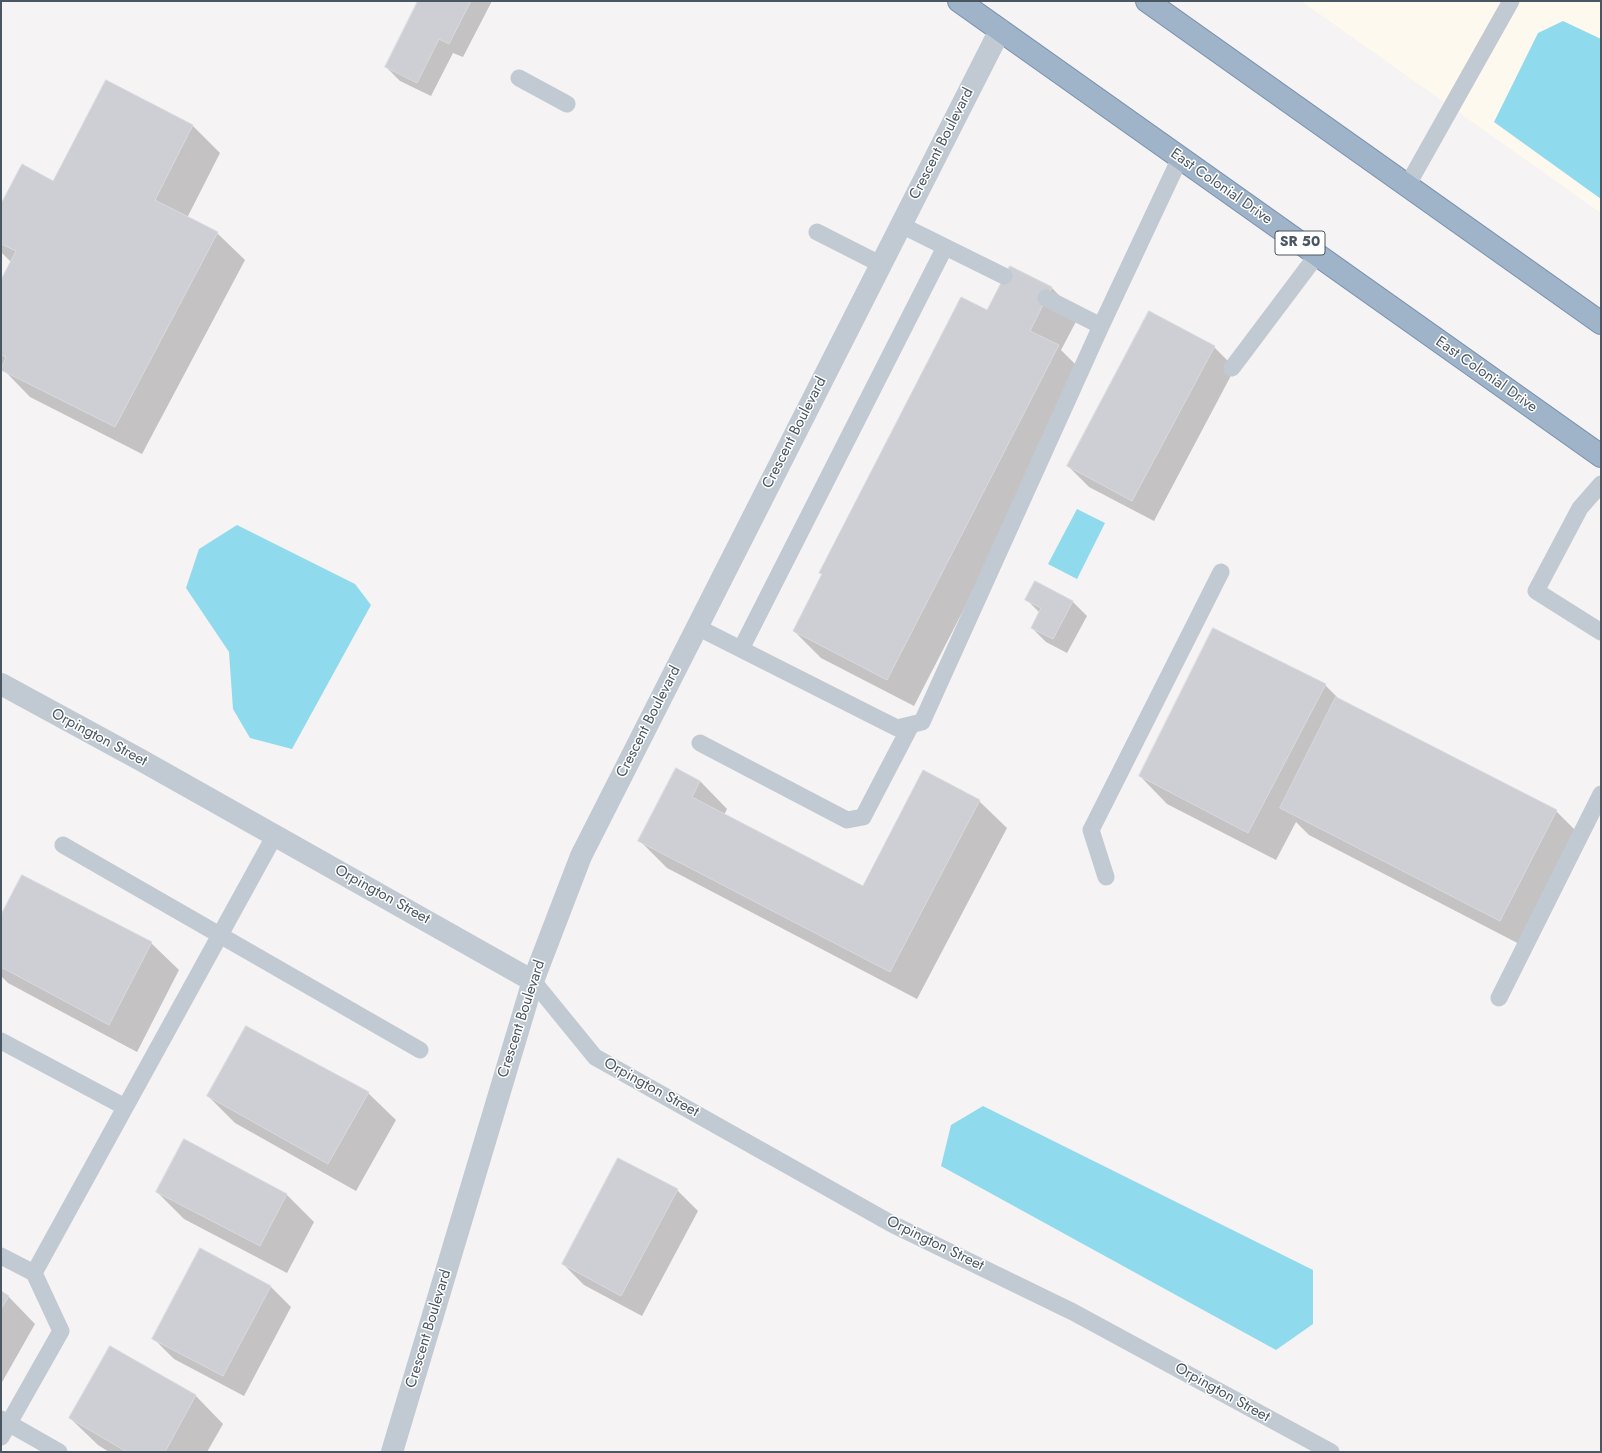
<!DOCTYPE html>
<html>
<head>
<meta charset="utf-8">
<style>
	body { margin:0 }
	#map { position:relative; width:1602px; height:1453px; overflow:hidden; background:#f5f3f3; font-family:Jost,sans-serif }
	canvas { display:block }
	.frame { position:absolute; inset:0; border:2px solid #4a5661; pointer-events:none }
</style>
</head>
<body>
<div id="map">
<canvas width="1602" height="1453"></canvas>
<div class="frame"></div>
</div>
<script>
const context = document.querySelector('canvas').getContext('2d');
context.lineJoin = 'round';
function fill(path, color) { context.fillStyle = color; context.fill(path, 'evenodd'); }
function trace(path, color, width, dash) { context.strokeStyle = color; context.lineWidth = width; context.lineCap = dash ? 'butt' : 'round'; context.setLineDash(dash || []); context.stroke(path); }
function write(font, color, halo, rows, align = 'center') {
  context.font = font + ' Jost,sans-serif'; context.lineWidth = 3; context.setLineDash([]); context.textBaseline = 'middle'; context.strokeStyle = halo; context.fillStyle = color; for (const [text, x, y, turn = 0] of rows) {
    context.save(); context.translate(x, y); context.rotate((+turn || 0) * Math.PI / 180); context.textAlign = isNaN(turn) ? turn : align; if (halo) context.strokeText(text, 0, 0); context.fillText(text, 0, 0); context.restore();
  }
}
fill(new Path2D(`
	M1301 1H1601V213Z`), '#fdf9ef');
fill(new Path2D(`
	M1563 21 1601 39V199L1494 122 1538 33Z
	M1077 509 1105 523 1077 579 1048 564Z
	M237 525 355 584 371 605 292 749 250 738 233 709 229 652 186 588 199 549Z
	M983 1106 1313 1270V1324L1276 1350 941 1166 951 1125Z`), '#90daee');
fill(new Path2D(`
	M420 1H492L463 57 453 53 431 96 400 81 386 67Z
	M106 82 193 126 220 153 187 218 217 233 245 260 142 454 30 397 1 367V282L11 262 1 252V206L54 183Z
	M1010 267 1052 288 1079 316 1061 350 1085 374 914 706 821 658 794 631 823 575 821 573 987 311Z
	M1214 347 1235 368 1154 521 1089 487 1068 466Z
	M1035 582 1073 602 1087 616 1067 653 1046 642 1032 628 1040 613 1026 599Z
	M1325 685 1341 701 1556 811 1584 839 1527 948 1309 835 1296 822 1276 860 1167 804 1140 776Z
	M676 770 700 781 727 809 724 815 863 888 979 801 1007 828 917 999 667 868 640 841Z
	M1 917 151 943 179 970 137 1052 8 983 1 976Z
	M368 1093 396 1120 356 1191 235 1123 208 1096Z
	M184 1141 287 1195 314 1222 287 1273 184 1219 157 1192Z
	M677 1190 698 1211 642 1316 584 1285 563 1264Z
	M270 1286 291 1307 244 1396 174 1359 153 1338Z
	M1 1293 8 1296 35 1324 1 1384Z
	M110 1348 196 1396 223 1424 207 1452H109L98 1445 70 1418Z`), '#0003');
const building = new Path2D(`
	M418 1H471L449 44 439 39 417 83 385 67Z
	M106 80 193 125 155 200 218 232 115 427 1 370 6 357 1 355V280L16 251 1 244V204L22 164 53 181Z
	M1010 266 1052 287 1030 331 1059 345 887 680 793 631 822 574 819 573 961 297 987 310Z
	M1149 311 1215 346 1132 501 1067 466Z
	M1035 581 1073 601 1053 639 1031 628 1041 608 1025 600Z
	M1213 628 1326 684 1248 833 1139 776Z
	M1336 697 1557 810 1500 921 1280 808Z
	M676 768 700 781 692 797 863 886 923 770 980 800 890 972 638 841Z
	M22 875 152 942 109 1025 1 967V915Z
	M246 1026 369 1092 328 1164 207 1096Z
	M184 1139 287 1194 260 1246 156 1192Z
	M618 1158 678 1189 621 1296 562 1264Z
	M200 1248 271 1286 223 1376 152 1339Z
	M1 1291 9 1296 1 1309Z
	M110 1346 196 1395 165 1452H127L69 1418Z`);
fill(building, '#cdcfd5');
trace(building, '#d7d9de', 1);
const trunk = new Path2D(`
	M959 1 1601 456
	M1147 1 1601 323`);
trace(trunk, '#7690ad', 24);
trace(new Path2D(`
	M519 78 567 104
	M1407 186 1511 1
	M901 225 1004 276
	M817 232 880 264
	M1046 298 1101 326
	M1232 368 1317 255
	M1601 484 1580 508 1536 591 1601 632
	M697 627 897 728 922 722 1101 326 1180 158
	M741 649 945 247
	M700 743 847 820 863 817 911 725
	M63 845 420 1050
	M1106 877 1091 830 1221 572
	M533 981 595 1057 892 1224 1073 1312 1331 1452
	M1499 998 1601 794
	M1 1041 125 1107
	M1 1256 34 1273 61 1331 1 1437
	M34 1273 275 835
	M1 1419 59 1452`), '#c1cad2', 17);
trace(new Path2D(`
	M1 684 139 759 533 981
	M392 1452 533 981 581 856 1000 30`), '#c1cad2', 22);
trace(trunk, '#9fb4c9', 22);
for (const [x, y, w] of [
	[1300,243,50]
]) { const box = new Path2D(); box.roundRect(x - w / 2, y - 12, w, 24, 3); context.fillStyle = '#fff'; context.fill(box); trace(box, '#4a5661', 1); }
write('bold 14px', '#4a5661', null, [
	["SR 50",1300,243]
]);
write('15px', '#4a5661', '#fff', [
	["Crescent Boulevard",942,144,-63],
	["East Colonial Drive",1221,187,35],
	["East Colonial Drive",1486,375,35],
	["Crescent Boulevard",795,433,-63],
	["Crescent Boulevard",649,722,-63],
	["Orpington Street",99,738,28],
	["Orpington Street",382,895,29],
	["Crescent Boulevard",522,1019,-72],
	["Orpington Street",651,1088,29],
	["Orpington Street",935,1244,26],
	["Crescent Boulevard",429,1329,-73],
	["Orpington Street",1222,1393,29]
]);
</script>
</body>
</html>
